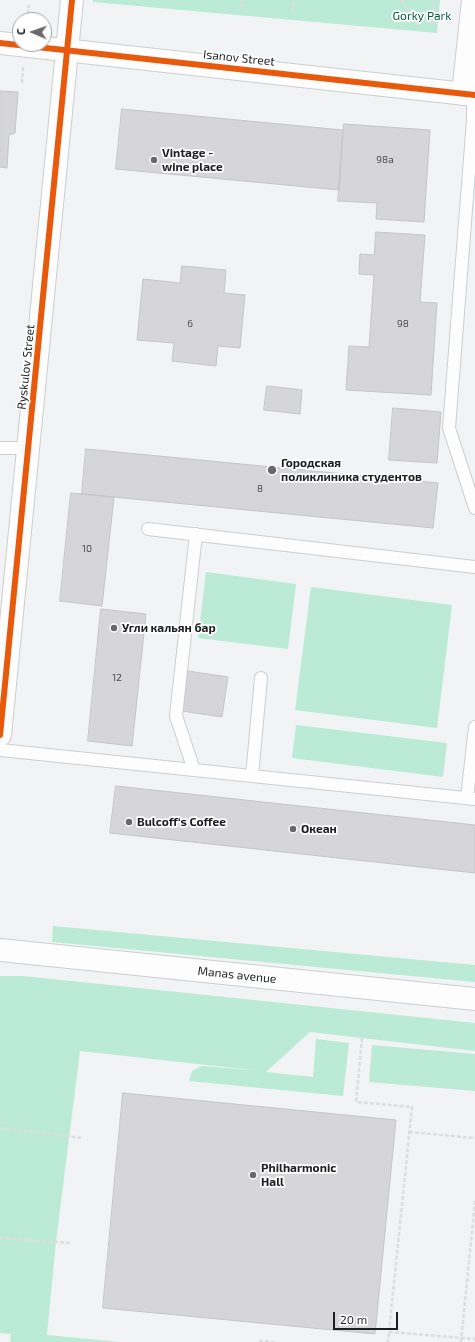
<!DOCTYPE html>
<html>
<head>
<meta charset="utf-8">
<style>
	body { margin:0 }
	#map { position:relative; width:475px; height:1342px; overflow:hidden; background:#f1f3f5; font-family:"Exo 2",sans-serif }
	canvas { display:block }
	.north { position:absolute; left:12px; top:12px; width:40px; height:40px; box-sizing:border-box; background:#fff; border:1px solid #a5a5a6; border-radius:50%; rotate:272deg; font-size:11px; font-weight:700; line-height:16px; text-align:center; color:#1e1f20 }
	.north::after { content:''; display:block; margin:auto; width:14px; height:18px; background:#68696b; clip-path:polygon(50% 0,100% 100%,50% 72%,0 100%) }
	.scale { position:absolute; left:333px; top:1312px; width:65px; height:18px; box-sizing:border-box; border:2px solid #1e1f20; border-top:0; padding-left:5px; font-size:12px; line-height:14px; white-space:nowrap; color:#1e1f20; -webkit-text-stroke:3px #fff; paint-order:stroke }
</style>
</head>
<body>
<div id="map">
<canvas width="475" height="1342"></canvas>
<div class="north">С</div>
<div class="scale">20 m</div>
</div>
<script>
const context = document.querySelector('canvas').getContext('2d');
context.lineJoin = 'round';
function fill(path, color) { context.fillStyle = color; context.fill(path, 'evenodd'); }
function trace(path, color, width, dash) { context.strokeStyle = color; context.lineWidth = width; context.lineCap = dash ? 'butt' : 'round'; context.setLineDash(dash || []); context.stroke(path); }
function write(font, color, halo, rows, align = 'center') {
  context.font = font + ' "Exo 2",sans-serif'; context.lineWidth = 3.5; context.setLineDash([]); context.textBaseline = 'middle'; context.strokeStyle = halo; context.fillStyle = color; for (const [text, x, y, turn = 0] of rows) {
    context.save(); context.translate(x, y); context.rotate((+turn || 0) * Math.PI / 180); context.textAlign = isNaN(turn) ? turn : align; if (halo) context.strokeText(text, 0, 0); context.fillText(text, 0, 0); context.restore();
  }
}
fill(new Path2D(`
	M93 0H440L437 33 93 2Z
	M206 572 296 584 288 649 198 638Z
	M311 587 452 605 437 728 295 710Z
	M296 725 447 743 443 777 292 758Z
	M53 926 475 965V982L52 942Z
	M0 976H23L475 1023V1051L310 1032 266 1072 313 1077 316 1039 349 1043 343 1096 189 1081 192 1071 202 1066 261 1071 80 1051 56 1242 47 1335 120 1342H10L11 1334 0 1333Z
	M372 1045 475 1054V1091L369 1082Z`), '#bbebd6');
const building = new Path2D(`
	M0 91 18 92 15 133 9 135 7 168 0 167Z
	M122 109 343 130 339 190 116 169Z
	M344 124 430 130 424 222 376 219 377 203 338 201Z
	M376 232 425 235 420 302 437 303 431 395 346 390 349 346 369 347 374 275 359 274 360 254 374 255Z
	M182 266 226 270 224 293 245 295 240 348 218 346 216 366 172 361 174 343 137 340 143 279 180 283Z
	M267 386 302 390 300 414 264 410Z
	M393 408 441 412 437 463 389 460Z
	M86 449 438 483 433 528 82 494Z
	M71 493 114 497 102 606 60 601Z
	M101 609 146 614 132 746 88 741Z
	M188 671 228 677 222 717 182 711Z
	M116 786 475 825V873L110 833Z
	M123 1093 396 1120 375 1334 103 1308Z`);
fill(building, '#d6d5d7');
trace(building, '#c5c5c6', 1);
const service = new Path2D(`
	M473 95V120L449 428 475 508
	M0 448H29
	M148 529 475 567
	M0 750 475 799
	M194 770 176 716 196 534
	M252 776 261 678
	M467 798 475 727`);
const minor = new Path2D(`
	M463 94 473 0`);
const tertiary = new Path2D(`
	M0 43 475 95
	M0 735 72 0`);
const primary = new Path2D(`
	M0 950 475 999`);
trace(service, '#cccecf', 14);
trace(minor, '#cccecf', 24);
trace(tertiary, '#cccecf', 24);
trace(primary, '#cccecf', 24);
trace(new Path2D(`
	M401 0 418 24
	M242 8V0
	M293 12 294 0
	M27 20 29 5
	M432 25 434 0
	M22 83 23 67
	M362 1038 356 1102 412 1107 388 1342
	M0 1128 82 1138
	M409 1132 475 1138
	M0 1238 71 1243
	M389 1332 475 1339
	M259 1341 276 1342
	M461 1342 475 1201`), '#ddd', 2.5, [4, 2]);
trace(service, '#fdfdfe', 12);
trace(minor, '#fdfdfe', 22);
trace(tertiary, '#fdfdfe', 22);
trace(primary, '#fdfdfe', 22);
trace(new Path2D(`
	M0 43 475 95
	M0 735 72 0`), '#e8590c', 6);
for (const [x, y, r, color] of [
	[154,160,4,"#68696b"],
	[272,470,5,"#68696b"],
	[114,628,4,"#68696b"],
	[129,822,4,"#68696b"],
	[293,829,4,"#68696b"],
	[253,1175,4,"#68696b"]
]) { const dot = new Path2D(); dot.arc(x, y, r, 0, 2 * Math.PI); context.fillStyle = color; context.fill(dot); trace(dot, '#fff', 1.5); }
write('10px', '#4c4c4e', null, [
	["98а",385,160],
	["6",190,324],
	["98",403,324],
	["8",260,489],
	["10",87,549],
	["12",117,678]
]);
write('12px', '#085c40', '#fff', [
	["Gorky Park",422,16]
]);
write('12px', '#1e1f20', '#fff', [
	["Isanov Street",239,58,6],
	["Ryskulov Street",26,367,-84],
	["Manas avenue",237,975,6]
]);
write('bold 12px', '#1e1f20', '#fff', [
	["Vintage -",162,153],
	["wine place",162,167],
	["Городская",281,463],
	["поликлиника студентов",281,477],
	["Угли кальян бар",122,628],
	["Bulcoff‘s Coffee",137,822],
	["Океан",301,829],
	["Philharmonic",261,1168],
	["Hall",261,1182]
], 'left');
</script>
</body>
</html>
